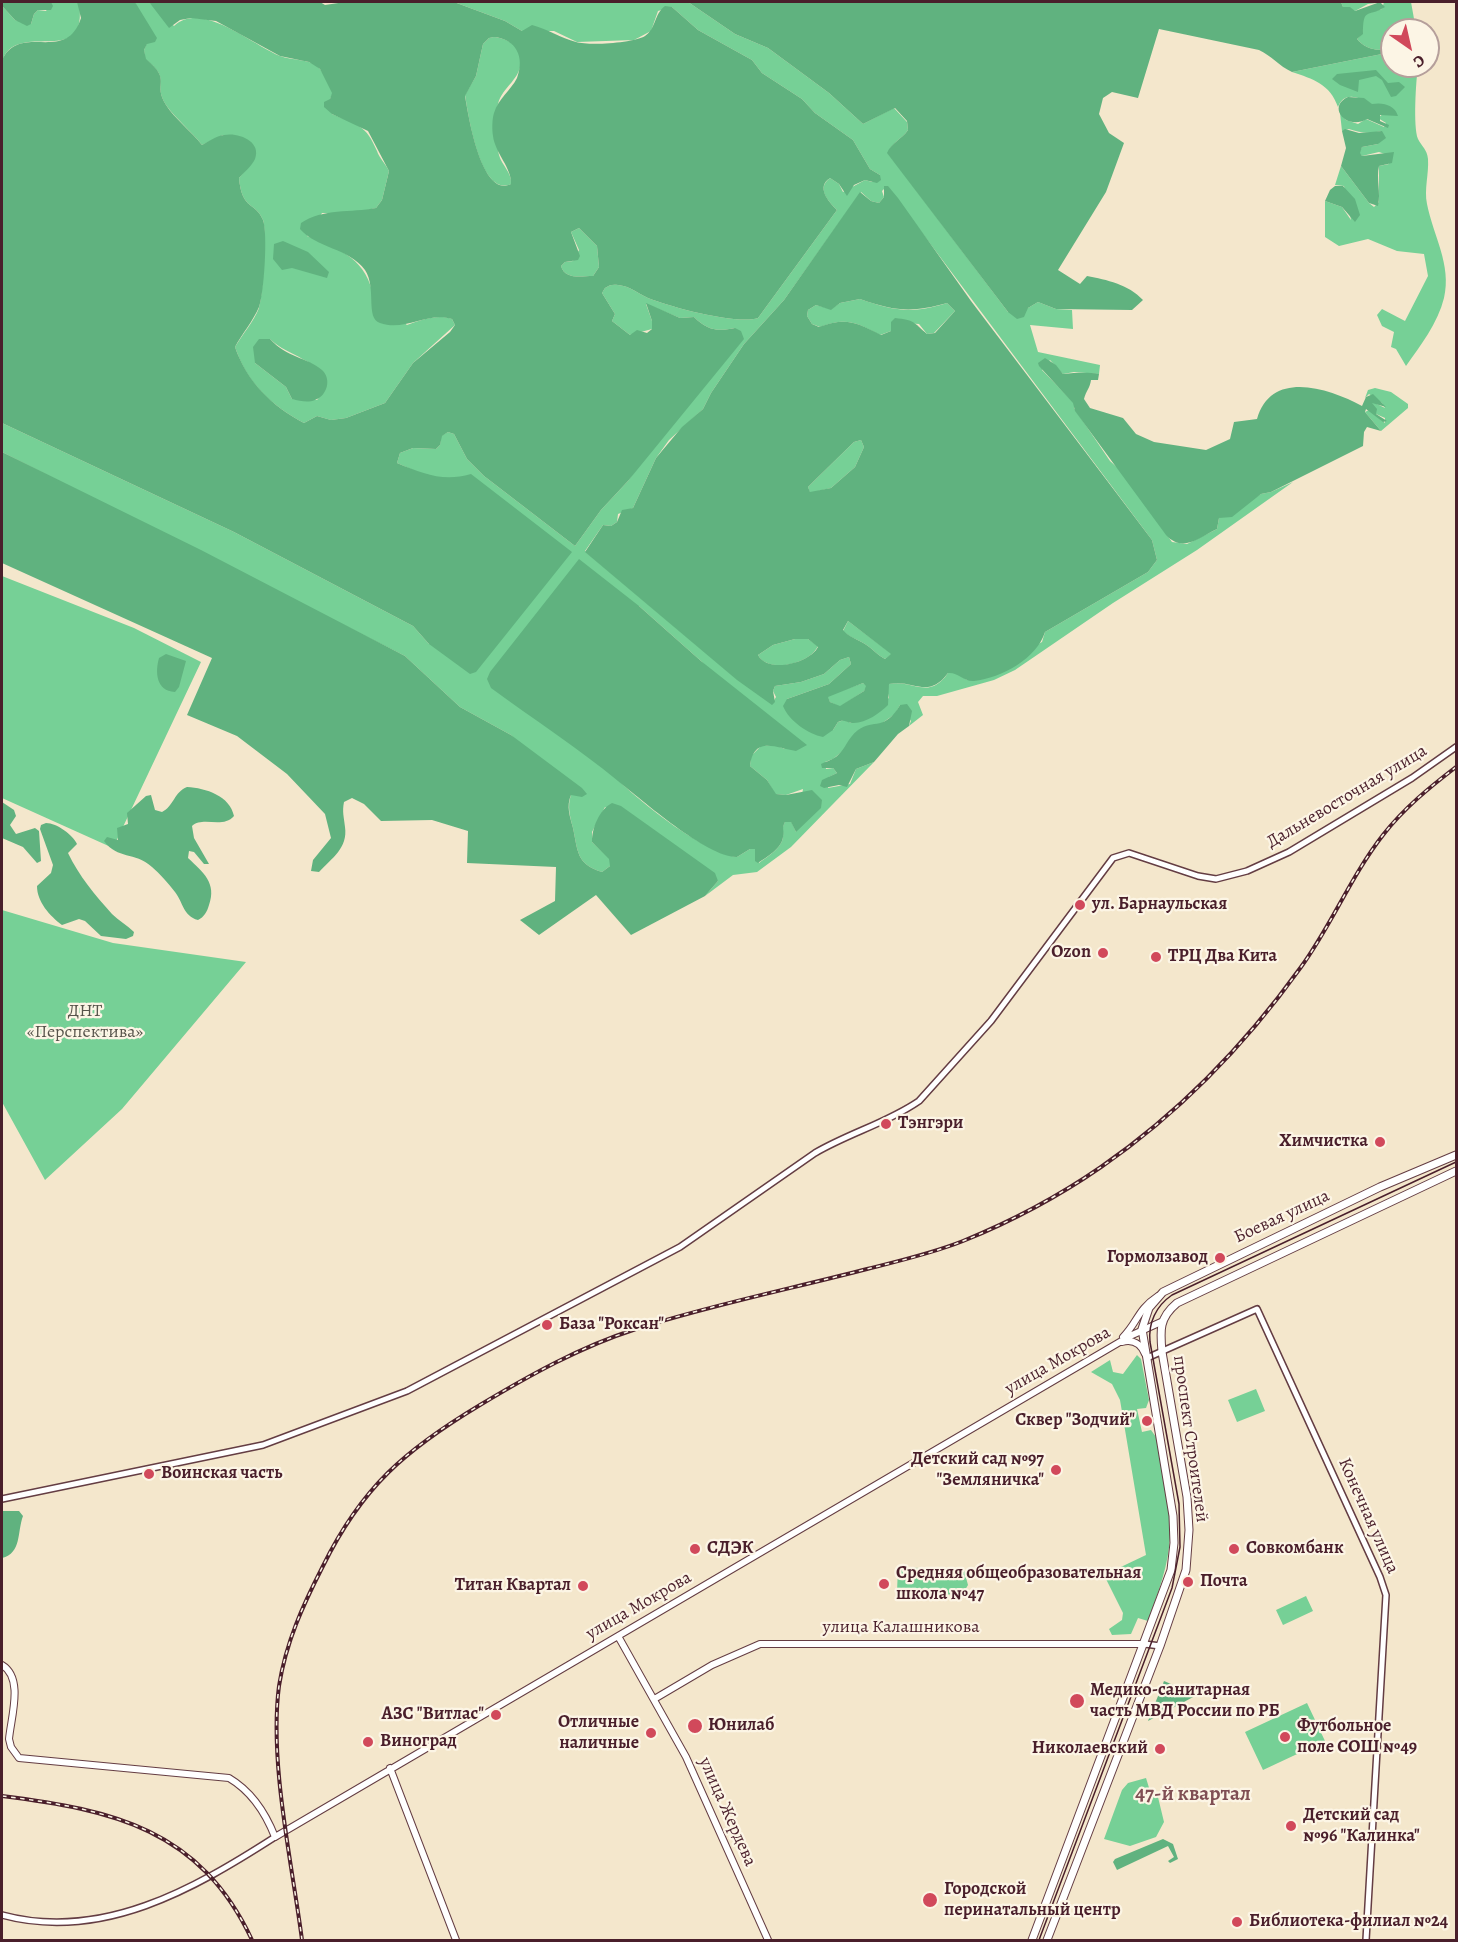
<!DOCTYPE html>
<html>
<head>
<meta charset="utf-8">
<style>
	body { margin:0 }
	#map { position:relative; width:1458px; height:1942px; overflow:hidden; background:#f4e7cc; font-family:Alegreya,serif }
	canvas { display:block }
	.frame { position:absolute; inset:0; border:3px solid #4a1f2b; pointer-events:none }
	.north { position:absolute; left:1380px; top:18px; width:60px; height:60px; box-sizing:border-box; background:#fcf5e5; border:2px solid #b59f9b; border-radius:50%; rotate:146deg; font-size:16px; font-weight:700; line-height:24px; text-align:center; color:#4a1f2b }
	.north::after { content:''; display:block; margin:auto; width:21px; height:27px; background:#d1495b; clip-path:polygon(50% 0,100% 100%,50% 72%,0 100%) }
</style>
</head>
<body>
<div id="map">
<canvas width="1458" height="1942"></canvas>
<div class="frame"></div>
<div class="north">С</div>
</div>
<script>
const context = document.querySelector('canvas').getContext('2d');
context.lineJoin = 'round';
function fill(path, color) { context.fillStyle = color; context.fill(path, 'evenodd'); }
function trace(path, color, width, dash) { context.strokeStyle = color; context.lineWidth = width; context.lineCap = dash ? 'butt' : 'round'; context.setLineDash(dash || []); context.stroke(path); }
function write(font, color, halo, rows, align = 'center') {
  context.font = font + ' Alegreya,serif'; context.lineWidth = 4.5; context.setLineDash([]); context.textBaseline = 'middle'; context.strokeStyle = halo; context.fillStyle = color; for (const [text, x, y, turn = 0] of rows) {
    context.save(); context.translate(x, y); context.rotate((+turn || 0) * Math.PI / 180); context.textAlign = isNaN(turn) ? turn : align; if (halo) context.strokeText(text, 0, 0); context.fillText(text, 0, 0); context.restore();
  }
}
fill(new Path2D(`
	M51 2 79 3C88 65 28 26 7 52 2 57 3 63 2 69V6L15 20 31 24 34 14 38 10 46 11Z
	M135 2H149L174 26C202 0 252 45 280 56 292 61 309 58 319 68 325 74 329 86 333 93L330 99 332 114C358 125 366 125 377 151 379 158 386 164 389 171L382 200 376 208 354 213H322L307 236C342 250 367 259 374 299L407 325C422 320 437 314 452 319L455 325 413 363 385 403 346 418 331 420 317 416 304 423C272 406 247 383 235 347 242 335 254 321 259 308 263 297 267 230 263 220 255 201 242 211 239 178L254 160 223 135 202 145C191 131 176 119 166 105 152 83 173 80 145 59L144 50 147 43ZM270 339C289 359 349 367 317 400L292 399 286 387 255 363Z
	M454 2H688L735 34 768 48 829 93 863 124 894 108 907 122 908 130C902 139 891 143 888 153L1008 312 1028 308 1038 302 1056 309 1072 310 1073 329 1030 325 1038 352 1100 365 1099 374 1074 372 1063 374 1050 360 1042 370 1074 403V408L1110 461 1121 471 1172 542 1187 544 1217 529 1219 518 1261 494 1271 492 1293 482 1197 550 1113 603 1015 670 994 680 937 696H923L918 702 923 715 909 726 911 721 900 705 895 714 878 726 874 725 833 759 825 762 826 769 833 768 837 773 829 777 828 788 850 784 856 769 874 762 791 847 757 872 733 875 705 896 718 881 605 807 592 832V842L610 859V866L602 872C576 864 578 851 573 828 570 816 567 807 571 795L511 735 460 707 405 656 2 452V423L234 532 413 626 429 644 454 479 429 477 397 463 400 453 413 448 436 449 440 445 441 436 448 432 454 434 467 459 484 476 575 546 601 510 628 481 735 328C717 332 707 330 694 317L680 318 646 304 652 321V329L630 335 612 321 615 314 602 293 605 288C609 285 613 284 618 285 630 286 637 293 648 298 670 307 737 325 758 318L837 210C828 201 816 188 830 178L839 184 843 192 865 180 872 182 880 175 870 169 853 140 815 113 802 99 762 73 752 60 698 30 672 7 658 11 651 31 634 40 577 42 554 31H522L505 21ZM887 186 1152 540 1157 560 1148 572 1045 632 1042 642 967 680 955 672 948 673C929 701 913 679 889 684L887 689 889 698 851 723 844 720 838 722 833 730 787 699 829 684 851 664 849 657 840 660 824 674 801 682 775 686 773 691 776 697 772 704 737 679 585 551 603 525 611 526 617 522 618 514 633 508 656 458 669 440 703 409 711 393 744 344 784 300 861 192 871 201 879 203 884 197 882 191ZM639 606 701 661 785 749 775 745 761 746 751 756 750 766 767 780 775 794 786 795 803 789 796 832 791 821 785 822C781 829 784 830 783 837 782 848 767 857 759 863L756 849H750L737 857C703 852 644 805 619 781Z
	M1341 2H1411L1416 30H1392V47C1380 53 1365 49 1357 39L1363 33 1361 21 1365 14 1382 9 1384 2 1368 4 1355 11 1343 7Z
	M494 37C506 38 520 45 521 59 522 79 502 87 498 104 496 112 497 146 499 155 502 166 512 172 511 184 480 198 468 113 465 95L476 76 483 44 489 38Z
	M1392 52V66H1418C1416 81 1413 126 1418 139 1422 147 1427 149 1428 159 1429 174 1424 189 1427 204 1433 235 1452 265 1444 298 1438 323 1420 346 1406 366L1396 349 1391 347 1394 332 1382 326 1377 315 1382 309 1405 321 1428 276 1424 254 1397 251 1368 239 1339 246 1325 237V201L1342 207 1351 220 1344 186 1335 185 1341 166 1369 203 1374 207 1379 202V166L1389 164 1385 154 1379 152 1362 156 1359 153 1362 147 1378 144 1381 131C1370 134 1360 133 1349 129L1342 131 1340 113 1346 120 1358 124 1366 119 1384 127 1386 123 1378 118 1384 113C1373 104 1346 85 1338 107 1330 84 1313 79 1292 72Z
	M579 228 597 246 599 267 593 276C581 276 565 280 561 266L565 262 573 261 579 250 571 232Z
	M860 299C894 311 912 314 947 303L955 311 934 333 927 334 919 324 891 322V331L880 335C856 322 846 317 820 327L812 324 807 316 808 310 816 305 831 309 840 303Z
	M1375 388 1391 392 1408 404V408L1381 431 1365 412 1369 410 1385 423V418L1376 414 1371 404 1373 402 1385 408 1382 403 1369 394 1365 398 1368 390Z
	M861 440 864 447 855 467 831 488 810 493 808 487 814 481 854 442Z
	M2 576 134 628 201 662 113 848 2 798Z
	M848 621 892 654 885 659C877 655 872 648 865 644 857 639 849 637 843 631Z
	M795 639H808L818 646C810 664 768 674 758 655L773 645Z
	M863 683 867 686 864 691 840 707 830 702 827 696Z
	M2 910 113 943 246 962 122 1109 45 1180 2 1102Z
	M1137 1355 1141 1359 1149 1400 1146 1408 1137 1409 1142 1432 1151 1430 1156 1437C1161 1468 1171 1502 1170 1535 1169 1565 1158 1593 1148 1621L1138 1618 1131 1634 1112 1635 1109 1629 1122 1620 1123 1613 1104 1575 1146 1555 1120 1400 1112 1384 1091 1372 1110 1360 1113 1372 1123 1374Z
	M1256 1389 1265 1411 1237 1422 1228 1400Z
	M898 1567 964 1570 968 1585 962 1595 897 1592Z
	M1306 1596 1313 1611 1283 1625 1276 1610Z
	M1307 1703 1325 1741 1263 1770 1245 1732Z
	M1146 1778 1150 1791 1157 1793 1164 1822 1156 1837 1130 1846 1104 1839 1122 1790 1128 1783Z`), '#76d096');
fill(new Path2D(`
	M2 2H51L53 6 51 10H38L34 14 31 24 27 26 15 20 2 6Z
	M77 2H135L157 38 155 42 147 44 144 50 146 59C173 81 152 83 166 105 175 119 191 131 202 145 208 142 216 136 224 135 238 132 262 141 255 159 252 166 244 172 239 178 242 211 255 201 263 220 268 233 264 294 259 307 253 321 242 334 235 347 247 382 272 406 304 423L317 416 331 420 346 418 385 403 413 363 450 332 455 325 452 319C428 311 405 332 380 323 365 318 377 288 365 270 349 248 316 248 300 229L301 223C323 208 351 213 376 208L382 200 389 171 368 131 332 114 324 107V102L330 99 332 93 320 69 309 62 280 56 216 21 191 18 180 20 169 28 149 2H320L325 5 345 2H454L505 21 522 31 532 25C547 29 561 38 576 42 590 46 633 43 645 36 656 29 654 14 665 6L672 7 698 30 752 60 762 73 802 99 815 113 853 140 870 169 880 175 881 180 877 183 865 180 854 185 847 196 839 184 830 178C816 187 828 201 837 210L758 318C737 325 670 307 648 298 637 293 630 286 618 285 613 284 609 285 605 288L602 293 615 314 612 321 630 335 637 330 647 333 652 329V321L646 303 680 318 694 317C707 330 717 332 735 328L741 331 744 339 628 481 601 510 575 546 484 476 467 459 454 434 448 432 442 436 440 445 436 449 413 448 400 453 397 463C424 474 443 482 471 474L572 552 476 672 470 674 429 644 413 626 234 532 2 423 3 58C23 23 66 64 81 18ZM494 37C516 39 525 57 517 78 511 90 498 99 494 113 492 119 492 130 493 136 495 153 512 168 511 184 481 199 468 113 465 96L476 76 483 44 489 38ZM579 228 597 246 599 267 593 276C581 276 565 280 561 266L565 262 578 260 580 256 571 232Z
	M688 2H1341L1343 7H1350L1355 11 1380 2 1385 7C1368 18 1363 6 1363 34L1357 39C1365 49 1380 53 1392 47V52L1292 72C1279 66 1272 56 1259 50L1159 29 1138 98 1112 92 1103 98 1099 114 1109 133 1124 143 1106 192 1058 270 1080 284 1087 276C1107 280 1128 284 1143 300L1132 310 1056 309 1038 302 1028 308 1024 317 1017 319 1008 312 887 153C891 143 902 139 908 130L907 121 895 108 863 124 829 93 768 48 735 34Z
	M1376 70 1388 83 1399 82 1405 87 1396 96 1391 97 1382 80 1376 76 1359 80 1358 92 1340 85 1332 79 1337 74Z
	M1348 97 1364 98 1372 104C1383 102 1395 105 1398 116L1380 115V121L1389 125 1388 128 1367 119C1347 131 1326 107 1348 97Z
	M1345 129 1359 133 1382 131 1386 138 1378 144 1362 147 1360 153 1362 156 1394 152 1392 163 1379 166C1376 178 1381 193 1378 206L1369 203 1341 166 1346 148 1342 131Z
	M884 186H888L898 198 971 301 1152 540 1157 560 1148 572 1045 632C1037 658 1002 678 974 681 964 682 958 672 948 673 928 700 914 679 889 684L888 705C880 713 865 724 852 723 846 722 844 719 838 722L833 730 823 737C808 734 789 721 783 706L787 699 829 684 851 664 849 657 840 660 824 674 801 682 775 686 773 691 775 702 772 705 737 680 585 552 603 525 611 526 617 522 622 510 633 508 656 458 682 427 703 409 711 393 744 344 784 300 860 192 871 201 879 203 884 197ZM860 299C894 311 912 313 947 303L955 311 935 333 927 334C913 322 915 320 895 318L891 322V331L881 335C856 322 846 317 819 327L812 324 807 316 808 310 816 305 831 310 840 303ZM861 440 864 447 855 467 831 488 810 492 808 487 814 481 854 442ZM848 621 891 654 885 659C877 655 872 648 865 644 857 639 849 637 843 630ZM795 639H808L818 647C810 663 768 674 758 655L773 645ZM863 683 866 686 864 691 840 706 830 702 828 697Z
	M1335 186H1343L1355 199 1360 215 1355 222 1342 207 1325 201 1330 190Z
	M283 241 308 252 329 272 327 278 292 268 282 270 273 259 274 244Z
	M259 339H270C287 358 307 357 322 370 332 379 327 396 315 400 308 403 300 401 292 399L286 387 255 363 253 347Z
	M1045 358 1056 365 1063 374C1076 373 1086 372 1099 374L1098 380H1091C1090 388 1086 391 1084 399L1090 408 1123 418 1136 434 1154 442 1206 450 1230 439 1234 422 1257 419C1271 369 1329 388 1362 406L1366 397 1373 394 1386 407 1372 403 1377 409 1376 414 1387 421 1383 422 1366 409 1365 412 1381 431 1367 427 1364 432 1363 446 1271 492 1261 494 1232 517 1219 518 1217 529C1198 538 1183 553 1166 535L1075 411 1073 403 1039 366 1038 363Z
	M2 452 201 550 405 656 460 707 511 735 582 788 587 794 582 797 571 795C566 807 570 816 573 828 578 851 576 864 602 872L610 866 609 859 592 842C592 828 599 810 612 803L621 806 715 873 718 881 705 896 631 935 596 895 539 935 520 920 555 901 556 867 467 863 468 831 432 820 381 821 364 804 352 798 344 802C342 812 344 817 345 827 348 848 332 858 319 872L311 871 313 860 331 838 325 814 287 774 237 736 187 715 212 658 2 563Z
	M579 559 639 606 701 661 807 745 796 751C776 748 754 735 750 766L767 780 776 794 786 795 812 790 822 800 821 808 796 832 791 822H785C781 829 785 831 783 837 782 848 767 857 758 863L755 861V849H750L737 857C708 858 642 800 618 781 578 748 533 719 491 688L487 679 490 672Z
	M166 654 186 661 179 687 175 692C156 691 155 672 159 658Z
	M907 704 912 711 909 726 898 734 874 762 856 769 847 787 839 785 824 788 820 786 822 780 837 773 833 768H822L821 764C827 761 833 760 838 755 846 748 847 739 858 730 874 719 885 731 900 705Z
	M187 787C206 788 230 796 234 816 223 829 203 816 192 826L194 838 209 864H204L194 852 189 851 188 858C203 872 217 883 209 905 207 912 204 917 198 920 183 916 183 902 175 892 168 883 160 874 152 867 134 851 118 860 104 841L107 837 118 840 117 828 128 824 127 813 146 796 151 795 155 810 162 812C174 806 174 792 187 787Z
	M2 802 14 810 16 816 10 825 16 834 35 828 39 831 41 861 37 863 23 847 2 838Z
	M46 823C57 823 73 835 77 844L68 853C79 876 95 895 112 914 119 921 127 925 134 932L133 936 126 939 101 936 85 921 79 919 62 925C50 916 37 902 37 886L51 873 53 865 40 829 41 825Z
	M2 1511H19L23 1516C17 1532 22 1553 2 1558Z
	M1164 1681 1197 1695 1148 1721Z
	M1163 1839 1173 1844 1178 1859 1170 1863 1168 1861 1174 1857 1168 1846 1117 1870 1113 1862 1115 1859Z`), '#60b27f');
const tertiary = new Path2D(`
	M1147 1358 1257 1309 1380 1577 1386 1595 1366 1940
	M2 1499 263 1445 407 1391 680 1247 815 1153C849 1133 887 1123 919 1101L991 1021 1113 858 1129 853 1198 876 1216 879 1247 871 1289 852 1412 778 1456 747
	M1145 1644 1160 1646
	M2 1915C102 1942 194 1889 275 1837`);
const secondary = new Path2D(`
	M1123 1337C1138 1322 1137 1310 1158 1296
	M1122 1342C1133 1339 1141 1344 1145 1354
	M618 1636 686 1757 768 1940
	M2 1665C24 1678 11 1717 9 1739L11 1747 19 1758 229 1778C251 1791 266 1814 275 1837L1130 1336 1161 1322
	M656 1698 712 1665 760 1644H1145
	M390 1768 456 1940`);
const primary = new Path2D(`
	M1032 1940 1171 1570 1174 1543 1173 1516 1142 1329 1149 1308 1163 1292 1380 1187 1456 1155
	M1047 1940 1160 1646 1186 1570 1189 1530 1187 1497 1162 1352C1160 1330 1159 1318 1177 1303L1456 1171`);
trace(tertiary, '#643d43', 8);
trace(secondary, '#643d43', 8);
trace(primary, '#643d43', 9);
trace(tertiary, '#fff', 5);
trace(secondary, '#fff', 6);
trace(primary, '#fff', 7);
trace(new Path2D(`
	M1039 1940 1172 1588 1180 1547 1179 1504 1150 1342C1148 1323 1156 1306 1172 1295L1456 1162`), '#4a1f2b', 1.5);
const rail = new Path2D(`
	M2 1796C113 1810 200 1829 252 1940
	M302 1940C292 1863 269 1762 279 1686 286 1642 303 1605 323 1566 362 1487 405 1450 480 1405 530 1375 580 1347 636 1329 711 1305 790 1289 867 1269 899 1261 933 1253 963 1241 1010 1222 1059 1196 1101 1167 1179 1113 1245 1045 1301 967 1331 926 1351 876 1383 835 1404 808 1430 787 1456 767`);
trace(rail, '#4a1f2b', 4);
trace(rail, '#fcf5e5', 1.5, [4.5]);
for (const [x, y, r, color] of [
	[1080,905,6,"#d1495b"],
	[1103,953,6,"#d1495b"],
	[1156,957,6,"#d1495b"],
	[886,1124,6,"#d1495b"],
	[1380,1142,6,"#d1495b"],
	[1220,1258,6,"#d1495b"],
	[547,1325,6,"#d1495b"],
	[1147,1421,6,"#d1495b"],
	[1056,1470,6,"#d1495b"],
	[149,1474,6,"#d1495b"],
	[695,1549,6,"#d1495b"],
	[1234,1549,6,"#d1495b"],
	[1188,1582,6,"#d1495b"],
	[884,1584,6,"#d1495b"],
	[583,1586,6,"#d1495b"],
	[1077,1701,8,"#d1495b"],
	[496,1715,6,"#d1495b"],
	[695,1726,8,"#d1495b"],
	[651,1733,6,"#d1495b"],
	[1285,1737,6,"#d1495b"],
	[368,1742,6,"#d1495b"],
	[1160,1749,6,"#d1495b"],
	[1291,1826,6,"#d1495b"],
	[930,1900,8,"#d1495b"],
	[1237,1922,6,"#d1495b"]
]) { const dot = new Path2D(); dot.arc(x, y, r, 0, 2 * Math.PI); context.fillStyle = color; context.fill(dot); trace(dot, '#fcf5e5', 2); }
write('18px', '#4a1f2b', '#fcf5e5', [
	["Дальневосточная улица",1347,797,-31],
	["Боевая улица",1282,1217,-25],
	["улица Мокрова",1058,1361,-30],
	["проспект Строителей",1190,1439,82],
	["Конечная улица",1368,1516,66],
	["улица Мокрова",639,1606,-30],
	["улица Калашникова",901,1628],
	["улица Жердева",727,1812,66]
]);
write('bold 18px', '#4a1f2b', '#fcf5e5', [
	["ул. Барнаульская",1092,905],
	["Ozon",1091,953,"right"],
	["ТРЦ Два Кита",1168,957],
	["Тэнгэри",898,1124],
	["Химчистка",1368,1142,"right"],
	["Гормолзавод",1208,1258,"right"],
	["База \"Роксан\"",559,1325],
	["Сквер \"Зодчий\"",1135,1421,"right"],
	["Детский сад №97",1044,1460,"right"],
	["\"Земляничка\"",1044,1481,"right"],
	["Воинская часть",161,1474],
	["СДЭК",707,1549],
	["Совкомбанк",1246,1549],
	["Средняя общеобразовательная",896,1574],
	["школа №47",896,1595],
	["Почта",1200,1582],
	["Титан Квартал",571,1586,"right"],
	["Медико-санитарная",1090,1691],
	["часть МВД России по РБ",1090,1712],
	["АЗС \"Витлас\"",484,1715,"right"],
	["Отличные",639,1723,"right"],
	["наличные",639,1744,"right"],
	["Юнилаб",708,1726],
	["Футбольное",1297,1727],
	["поле СОШ №49",1297,1748],
	["Виноград",380,1742],
	["Николаевский",1148,1749,"right"],
	["Детский сад",1303,1816],
	["№96 \"Калинка\"",1303,1837],
	["Городской",944,1890],
	["перинатальный центр",944,1911],
	["Библиотека-филиал №24",1249,1922]
], 'left');
write('18px', '#57544b', '#fcf5e5', [
	["ДНТ",85,1012],
	["«Перспектива»",85,1033]
]);
write('bold 21px', '#804f54', '#fcf5e5', [
	["47-й квартал",1193,1795]
]);
</script>
</body>
</html>
